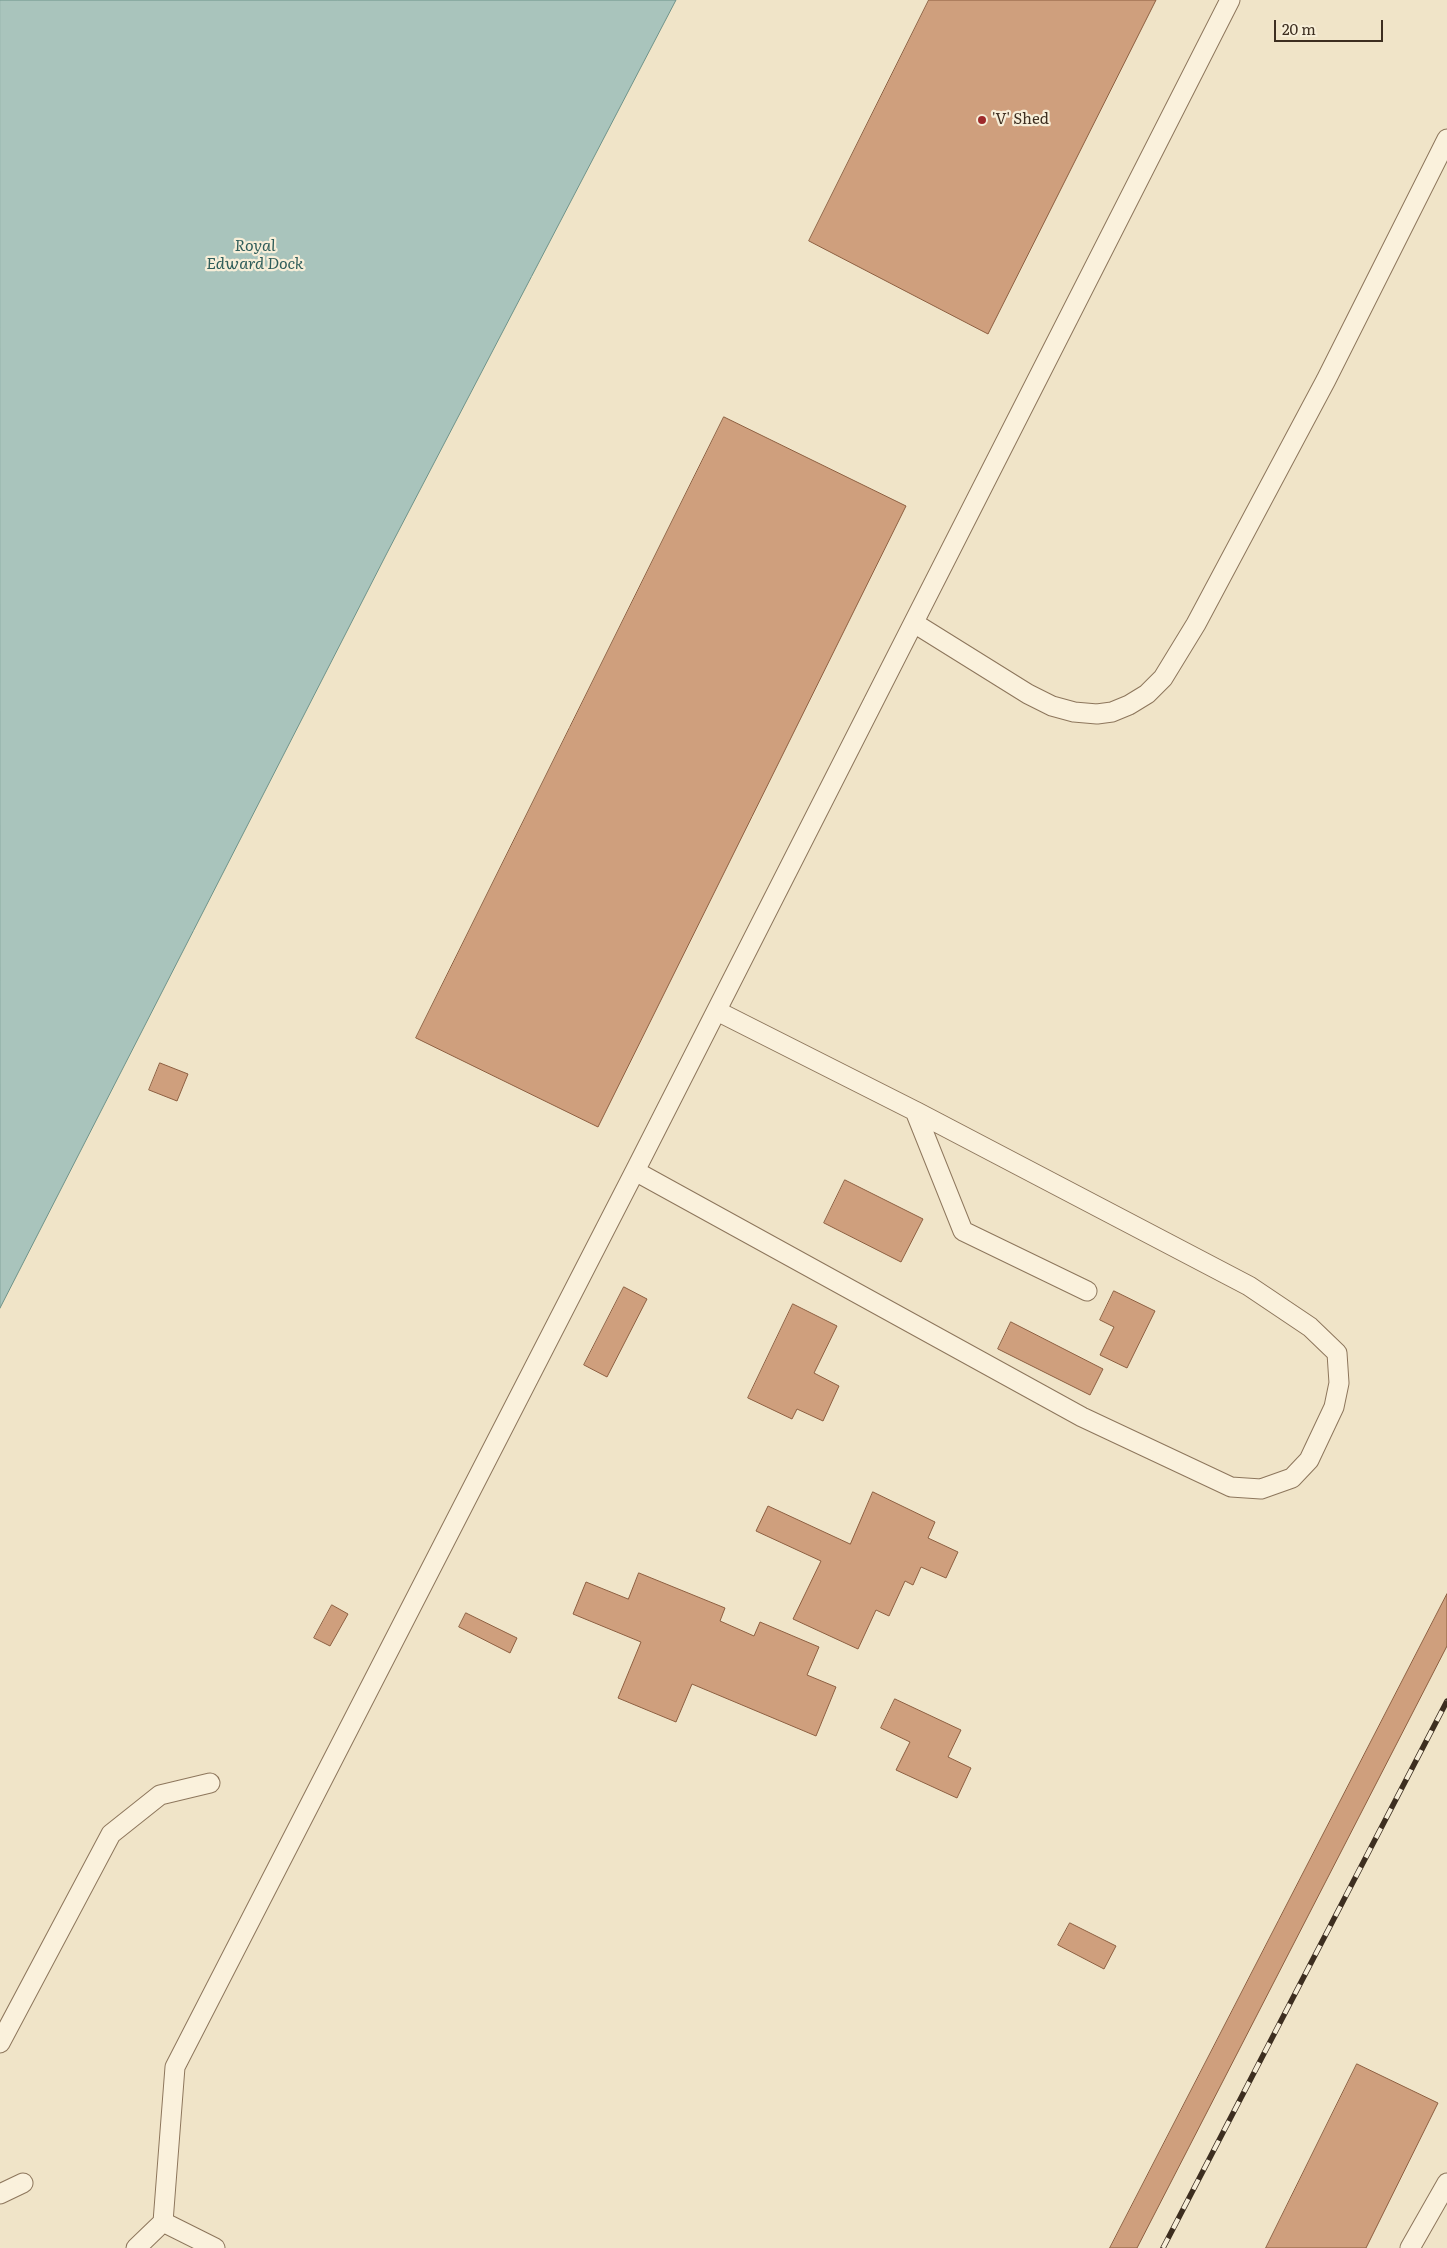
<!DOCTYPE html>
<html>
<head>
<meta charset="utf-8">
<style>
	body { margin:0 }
	#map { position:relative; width:1447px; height:2248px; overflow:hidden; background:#f0e4c8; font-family:Literata,serif }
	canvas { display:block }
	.scale { position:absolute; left:1274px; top:20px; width:109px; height:22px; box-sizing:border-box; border:2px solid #3d2e20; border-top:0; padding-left:6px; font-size:15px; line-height:18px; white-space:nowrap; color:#3d2e20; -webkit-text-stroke:4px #f7eed8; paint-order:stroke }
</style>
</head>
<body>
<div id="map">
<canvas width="1447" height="2248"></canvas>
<div class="scale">20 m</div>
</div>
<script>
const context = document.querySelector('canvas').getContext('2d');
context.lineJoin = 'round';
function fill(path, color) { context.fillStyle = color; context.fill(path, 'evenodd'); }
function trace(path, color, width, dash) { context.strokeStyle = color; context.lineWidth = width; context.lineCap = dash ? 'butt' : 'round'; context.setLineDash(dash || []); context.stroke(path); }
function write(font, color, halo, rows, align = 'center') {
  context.font = font + ' Literata,serif'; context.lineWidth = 4.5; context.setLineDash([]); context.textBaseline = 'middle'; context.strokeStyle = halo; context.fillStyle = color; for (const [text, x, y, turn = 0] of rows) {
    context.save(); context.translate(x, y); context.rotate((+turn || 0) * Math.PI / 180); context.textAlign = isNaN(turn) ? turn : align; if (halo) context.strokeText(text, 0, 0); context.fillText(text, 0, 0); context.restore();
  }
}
const water = new Path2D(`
	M0 0H676L387 553 0 1308Z`);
fill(water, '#a9c4bc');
trace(water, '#6f938a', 1);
const building = new Path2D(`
	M929 0H1156L988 334 809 241Z
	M724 417 906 506 598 1127 416 1038Z
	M160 1063 188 1074 177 1101 149 1090Z
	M845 1180 923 1219 901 1262 824 1223Z
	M624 1287 647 1299 607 1377 584 1365Z
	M1114 1291 1155 1311 1127 1368 1100 1355 1114 1327 1100 1320Z
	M793 1304 837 1326 814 1373 839 1386 823 1421 797 1409 792 1419 748 1398Z
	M1011 1322 1103 1369 1090 1395 998 1349Z
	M873 1492 935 1522 928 1538 958 1552 946 1578 921 1567 913 1585 905 1581 889 1616 876 1610 858 1649 793 1619 821 1561 756 1531 768 1506 850 1544Z
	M639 1573 725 1608 720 1621 754 1636 760 1622 819 1647 807 1675 836 1687 816 1736 692 1684 676 1722 618 1698 641 1642 573 1614 586 1582 628 1599Z
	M1447 1594V1646L1137 2248H1110Z
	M332 1605 348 1614 330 1646 314 1638Z
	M466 1613 517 1638 510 1653 459 1627Z
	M895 1699 961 1730 948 1757 971 1768 957 1798 896 1770 910 1742 881 1728Z
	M1070 1923 1116 1946 1104 1969 1058 1945Z
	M1357 2064 1438 2103 1366 2248H1266Z`);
fill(building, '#cf9f7d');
trace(building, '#8d5f41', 1);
const service = new Path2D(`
	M914 623 1028 694 1052 706 1074 712 1097 714 1112 712 1129 705 1147 694 1163 678 1196 624 1326 380 1447 139
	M717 1011 915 1111 963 1231 1087 1291
	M635 1171 1082 1417 1231 1487 1261 1489 1292 1478 1309 1460 1334 1407 1339 1383 1337 1353 1310 1327 1249 1286 915 1111
	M0 2043 111 1834 160 1795 210 1783
	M0 2194 23 2183
	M163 2222 175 2067 635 1171 1230 0
	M136 2248 163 2222 215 2248
	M1410 2248 1447 2183`);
trace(service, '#8d765c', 21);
trace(service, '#faf1dc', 19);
const rail = new Path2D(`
	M1163 2248 1447 1701`);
trace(rail, '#3d2e20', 5.5);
trace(rail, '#f7eed8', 4, [11]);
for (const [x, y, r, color] of [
	[982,120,5,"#9e2a2b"]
]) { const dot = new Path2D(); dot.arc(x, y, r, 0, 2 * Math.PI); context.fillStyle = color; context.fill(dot); trace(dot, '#f7eed8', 2); }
write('15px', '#3d2e20', '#f7eed8', [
	["'V' Shed",992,120]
], 'left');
write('italic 16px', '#2f5d5a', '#f7eed8', [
	["Royal",255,246],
	["Edward Dock",255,264]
]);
</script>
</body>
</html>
